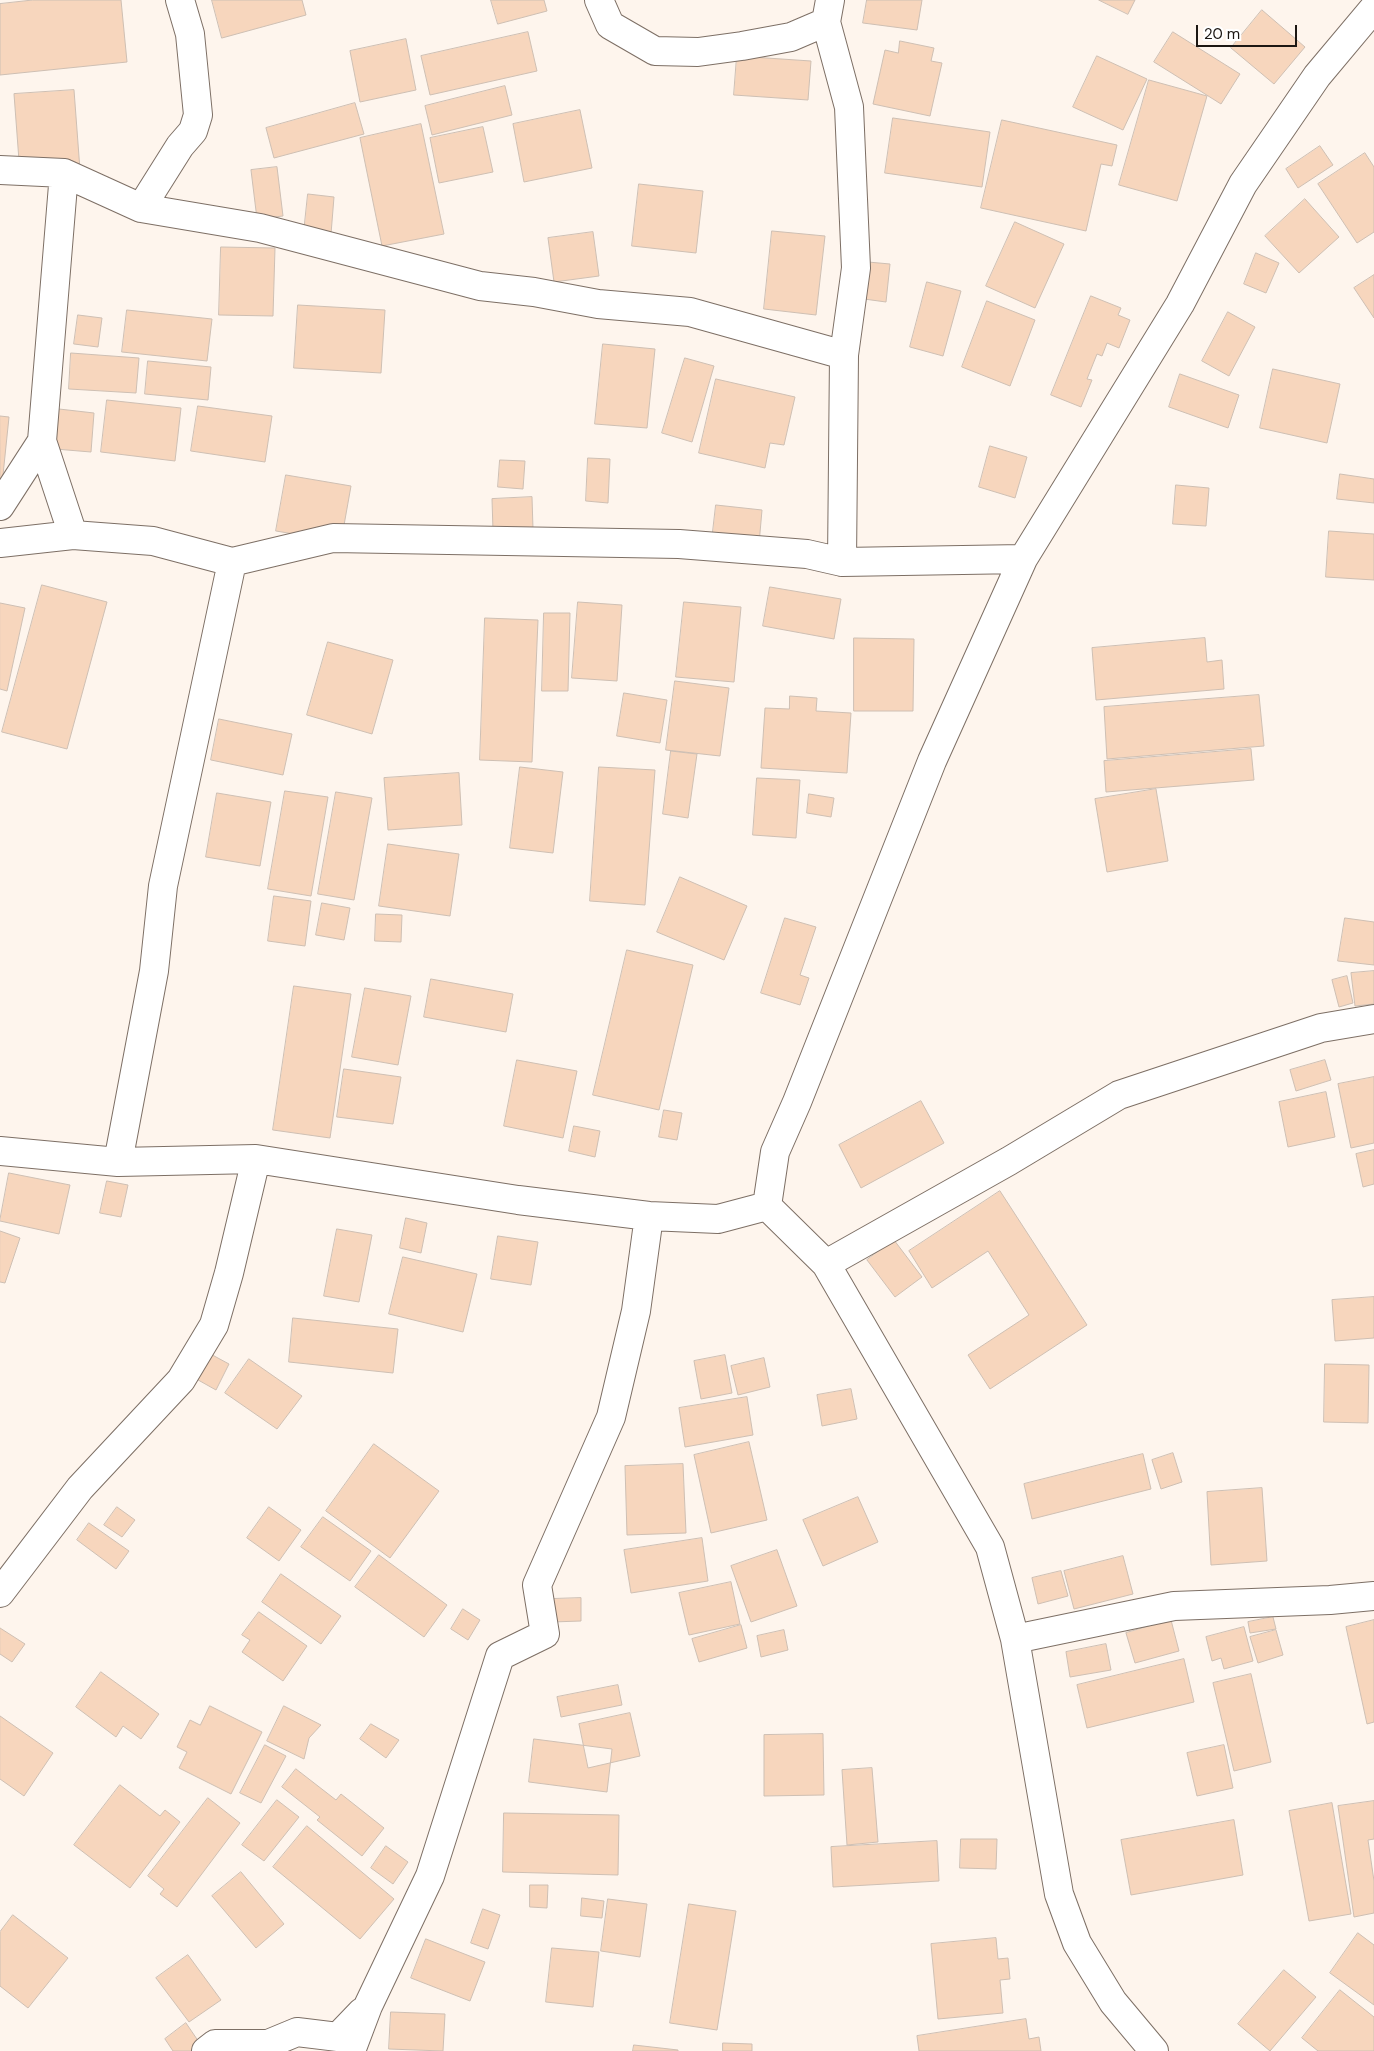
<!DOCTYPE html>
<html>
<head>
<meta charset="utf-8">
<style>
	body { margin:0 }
	#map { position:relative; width:1374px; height:2051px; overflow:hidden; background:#fef5ed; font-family:"DM Sans",sans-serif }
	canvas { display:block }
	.scale { position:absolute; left:1196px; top:25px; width:101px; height:22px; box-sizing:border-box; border:2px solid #1c1713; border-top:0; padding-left:6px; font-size:15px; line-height:18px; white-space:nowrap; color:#1c1713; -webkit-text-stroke:4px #fff; paint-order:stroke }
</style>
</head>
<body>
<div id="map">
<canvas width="1374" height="2051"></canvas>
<div class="scale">20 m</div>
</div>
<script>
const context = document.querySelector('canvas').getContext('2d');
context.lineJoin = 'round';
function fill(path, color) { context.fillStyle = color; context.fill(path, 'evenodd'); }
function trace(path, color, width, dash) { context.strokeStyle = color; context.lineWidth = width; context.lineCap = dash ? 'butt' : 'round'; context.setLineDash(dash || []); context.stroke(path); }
const building = new Path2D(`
	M33 0H121L127 62 0 75V4Z
	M212 0H302L306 15 222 38Z
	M491 0H544L547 11 498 24Z
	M867 0H922L917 30 863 23Z
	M1099 0H1135L1128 14Z
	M1262 10 1305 47 1274 84 1231 48Z
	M528 32 537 71 430 95 421 56Z
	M1173 32 1240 74 1221 104 1154 62Z
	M406 39 416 90 360 102 350 51Z
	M900 41 934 48 931 61 942 63 930 116 873 104 885 50 898 53Z
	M737 56 811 61 808 100 734 95Z
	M1097 56 1147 79 1123 130 1073 107Z
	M1149 80 1207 96 1177 201 1119 185Z
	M505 86 512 115 432 135 425 106Z
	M74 90 80 170 20 174 14 94Z
	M355 103 364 134 274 158 266 128Z
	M580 110 592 168 524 182 513 124Z
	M893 118 990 132 982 187 885 173Z
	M1002 120 1117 145 1112 166 1101 164 1086 231 981 208Z
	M421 124 444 234 382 246 360 138Z
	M483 127 493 172 439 183 430 138Z
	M1320 146 1333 165 1298 188 1286 169Z
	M1365 153 1374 167V232L1357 243 1318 184Z
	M277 167 283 216 257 219 251 170Z
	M639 184 703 191 696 253 632 246Z
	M308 194 334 197 331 234 304 232Z
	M1305 199 1339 237 1299 273 1265 236Z
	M1015 222 1064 244 1035 308 986 286Z
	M772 231 825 236 816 315 764 309Z
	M593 232 599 276 554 282 548 238Z
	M221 247 275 248 273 316 219 315Z
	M1256 253 1279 263 1266 293 1244 284Z
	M868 262 890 264 886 302 864 299Z
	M1374 275V318L1354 288Z
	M927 282 961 291 943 356 910 347Z
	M1091 296 1121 308 1118 315 1130 320 1119 348 1107 343 1102 356 1097 354 1087 379 1092 380 1081 407 1051 395Z
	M987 301 1035 320 1010 386 962 367Z
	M298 305 385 310 381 373 294 368Z
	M127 310 212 319 207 361 122 352Z
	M1228 312 1255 327 1229 376 1202 361Z
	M78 315 102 318 98 347 74 344Z
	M603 344 655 349 647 428 595 424Z
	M71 353 139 358 136 393 69 389Z
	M685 358 714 366 692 442 662 433Z
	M148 361 211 367 208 400 145 394Z
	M1273 369 1340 384 1327 443 1260 428Z
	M1180 374 1239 395 1228 428 1169 407Z
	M716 379 795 397 784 445 770 443 765 468 699 453Z
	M107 400 181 408 175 461 101 452Z
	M198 406 272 416 265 462 191 451Z
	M59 409 94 413 91 452 55 449Z
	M0 416 9 417 0 504Z
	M990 446 1027 457 1015 498 979 487Z
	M588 458 610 459 608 503 586 501Z
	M500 460 525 461 523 489 498 487Z
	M1340 474 1374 479V503L1337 499Z
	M286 475 351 486 341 542 276 531Z
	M1176 485 1209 488 1206 526 1173 524Z
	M532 497 533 529 493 531 492 499Z
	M716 505 762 510 759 544 712 540Z
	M1329 531 1374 534V580L1326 577Z
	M42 585 107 602 67 749 2 732Z
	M770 587 841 599 834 639 763 626Z
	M578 602 622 605 617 681 572 678Z
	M684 602 741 607 734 682 676 677Z
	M0 603 25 608 7 691 0 689Z
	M544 613H570L568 691H542Z
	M485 618 538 620 532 762 480 760Z
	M854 638 914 639 913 711H854Z
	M1205 638 1207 662 1222 660 1224 689 1096 700 1092 648Z
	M328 642 393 660 372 734 307 715Z
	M675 681 729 688 720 756 666 750Z
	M624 693 667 700 660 743 617 736Z
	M1259 695 1264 746 1107 759 1104 707Z
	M790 696 817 698 816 711 851 713 847 773 761 768 765 708 789 709Z
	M219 719 292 734 283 775 211 760Z
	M1251 749 1254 780 1106 792 1104 761Z
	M671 751 697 754 688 818 663 814Z
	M520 767 563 772 553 853 510 848Z
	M599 767 655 770 645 905 590 901Z
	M459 773 462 825 388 830 384 778Z
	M757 778 800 780 796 838 753 835Z
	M1156 789 1168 861 1107 872 1095 799Z
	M285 791 328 797 311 896 268 889Z
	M336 792 372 798 354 900 318 894Z
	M217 793 271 802 260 866 206 857Z
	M809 794 834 798 831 817 807 813Z
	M388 844 459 854 450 916 379 906Z
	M680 877 747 906 724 960 657 932Z
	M274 896 311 901 305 946 268 941Z
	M322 903 350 908 344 940 316 935Z
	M376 914 402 915 401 942 375 941Z
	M785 918 816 927 800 975 809 978 800 1005 761 993Z
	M1345 918 1374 922V965L1338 961Z
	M627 950 693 965 659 1110 593 1095Z
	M1374 971V1004L1355 1006 1351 973Z
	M1347 976 1353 1003 1339 1007 1332 980Z
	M431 979 513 994 506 1032 424 1017Z
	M294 986 351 994 330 1138 273 1130Z
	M365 988 411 996 398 1065 352 1057Z
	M517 1060 577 1071 563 1138 504 1126Z
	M1325 1060 1331 1080 1296 1091 1290 1070Z
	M344 1069 401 1077 393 1124 337 1117Z
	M1374 1077V1143L1351 1148 1338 1084Z
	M1326 1092 1335 1137 1288 1147 1279 1102Z
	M921 1101 944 1143 861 1188 839 1145Z
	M664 1110 682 1113 677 1140 659 1137Z
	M574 1126 600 1131 595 1157 569 1151Z
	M1374 1150V1184L1363 1187 1356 1154Z
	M9 1173 70 1185 59 1234 0 1221Z
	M107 1181 128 1185 121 1217 100 1213Z
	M1000 1191 1087 1325 990 1389 968 1355 1029 1315 988 1251 932 1288 909 1251Z
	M406 1218 427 1223 421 1253 400 1248Z
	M337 1229 372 1235 359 1302 324 1296Z
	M0 1231 20 1238 5 1283 0 1282Z
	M498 1236 538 1242 531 1285 491 1279Z
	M894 1240 922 1277 895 1297 867 1260Z
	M403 1257 477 1274 463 1332 389 1314Z
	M1374 1297V1338L1335 1341 1332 1300Z
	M293 1318 398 1329 393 1373 289 1362Z
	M205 1351 229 1364 216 1390 191 1376Z
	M725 1355 732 1393 701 1399 694 1361Z
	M764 1358 770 1387 738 1395 731 1366Z
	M249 1359 302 1396 277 1429 225 1393Z
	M1325 1364 1369 1365 1368 1423 1324 1422Z
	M851 1389 857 1419 822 1426 817 1395Z
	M747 1397 753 1435 685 1447 679 1408Z
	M749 1442 767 1520 711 1533 694 1455Z
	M374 1444 439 1491 390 1558 326 1511Z
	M1173 1453 1182 1482 1161 1489 1152 1460Z
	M1143 1454 1151 1489 1032 1519 1024 1484Z
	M683 1464 686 1533 627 1535 625 1466Z
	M1262 1488 1267 1561 1211 1565 1207 1492Z
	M858 1497 878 1542 823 1566 803 1520Z
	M117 1507 135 1520 122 1537 104 1525Z
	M269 1507 301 1530 279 1561 247 1538Z
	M323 1517 371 1551 350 1581 301 1547Z
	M89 1523 129 1551 116 1569 77 1540Z
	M702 1538 708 1581 631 1593 624 1550Z
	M777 1550 797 1606 751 1622 731 1566Z
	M379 1555 447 1605 424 1637 355 1587Z
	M1123 1556 1133 1594 1074 1609 1064 1571Z
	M1061 1571 1068 1596 1038 1604 1032 1578Z
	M281 1574 341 1616 321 1644 262 1602Z
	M731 1582 740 1624 689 1635 679 1593Z
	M581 1598V1621L552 1622 551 1599Z
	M463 1609 480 1620 468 1640 451 1629Z
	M259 1612 307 1646 283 1681 242 1652 250 1640 242 1635Z
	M1273 1617 1276 1629 1250 1633 1248 1622Z
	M1171 1620 1179 1651 1135 1663 1126 1633Z
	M1374 1620V1722L1367 1724 1346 1627Z
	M741 1625 747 1648 699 1662 692 1639Z
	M1244 1627 1253 1661 1224 1669 1221 1658 1212 1661 1206 1637Z
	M0 1628 25 1644 12 1662 0 1654Z
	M784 1630 788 1650 761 1657 757 1636Z
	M1276 1630 1283 1655 1258 1663 1250 1637Z
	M1106 1644 1111 1670 1070 1677 1066 1652Z
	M1184 1659 1194 1702 1087 1728 1077 1685Z
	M101 1672 159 1714 141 1739 123 1726 116 1737 76 1707Z
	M1251 1674 1271 1762 1234 1771 1213 1683Z
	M618 1685 622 1705 561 1717 557 1697Z
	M210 1706 262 1732 231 1794 179 1768 187 1752 177 1747 190 1720 200 1725Z
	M284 1706 321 1725 309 1738 304 1759 267 1741Z
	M630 1713 640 1756 588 1768 579 1724Z
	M0 1716 53 1753 24 1796 0 1779Z
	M371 1724 399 1740 386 1758 360 1739Z
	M823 1734 824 1795 764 1796V1735Z
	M534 1739 612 1749 607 1792 529 1782Z
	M265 1745 286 1756 261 1803 240 1793Z
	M1224 1745 1233 1788 1197 1796 1187 1753Z
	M872 1768 878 1842 847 1845 842 1770Z
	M296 1769 336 1800 341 1794 384 1828 362 1856 317 1820 320 1817 282 1787Z
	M120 1785 160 1816 165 1810 180 1822 130 1888 74 1845Z
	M208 1798 240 1823 177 1907 160 1894 164 1889 148 1876Z
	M277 1800 299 1817 264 1861 242 1845Z
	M1374 1801V1839L1368 1840 1374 1881V1913L1354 1917 1338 1806Z
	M1332 1803 1351 1914 1309 1921 1289 1811Z
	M504 1813 619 1815 618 1875 503 1872Z
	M1234 1820 1243 1875 1131 1895 1121 1840Z
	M307 1826 394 1899 360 1939 273 1867Z
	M961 1839H997L996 1869 960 1868Z
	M937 1841 939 1881 833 1887 831 1847Z
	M386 1846 408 1862 393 1884 371 1868Z
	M241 1872 284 1924 256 1948 212 1896Z
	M530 1885H548L547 1908 530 1907Z
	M582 1898 604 1901 602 1918 581 1916Z
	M608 1899 647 1904 640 1957 601 1951Z
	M689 1904 736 1911 717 2030 670 2023Z
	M483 1909 500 1915 488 1949 471 1943Z
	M13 1915 68 1958 28 2008 0 1986V1932Z
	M1358 1933 1374 1945V2005L1330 1973Z
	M996 1938 998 1959 1008 1958 1010 1979 1000 1980 1003 2013 938 2019 931 1944Z
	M426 1939 485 1962 470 2001 411 1978Z
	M552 1948 599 1952 593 2007 546 2002Z
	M188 1955 221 2000 189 2022 156 1978Z
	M1284 1970 1316 1997 1270 2051 1238 2024Z
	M1340 1990 1374 2017V2051H1318L1302 2038Z
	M391 2012 445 2014 443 2051 389 2049Z
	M1026 2019 1029 2039 1039 2037 1041 2051H919L917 2036Z
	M186 2023 203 2048 199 2051H173L165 2039Z
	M723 2043 752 2044V2051H723Z
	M634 2045 678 2050V2051H633Z`);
fill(building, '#f7d6bd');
trace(building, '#cebfb3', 1);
const street = new Path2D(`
	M599 0 610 25 655 51 698 52 742 46 791 37 826 22
	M830 0 826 22 849 107 856 268 844 355 842 562
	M0 170 64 173 141 208 180 146 193 131 198 115 190 34 180 0
	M64 173 42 441 73 535
	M141 208 260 228 480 286 534 292 598 304 690 312 844 355
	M0 506 42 441
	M0 543 73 535 153 541 232 562 333 538 679 544 807 554 842 562 1023 559
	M0 1151 118 1162 256 1159 518 1200 649 1216 718 1219 767 1206
	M118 1162 154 971 163 886 232 562
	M767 1206 775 1152 797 1102 932 761 1023 559 1180 304 1243 184 1317 76 1374 8
	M767 1206 826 1264 990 1547 1015 1639 1059 1894 1077 1943 1113 2002 1154 2051
	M826 1264 1009 1161 1119 1095 1321 1028 1374 1019
	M0 1593 80 1488 181 1380 214 1325 229 1273 256 1159
	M1015 1639 1174 1606 1330 1600 1374 1596
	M206 2051 215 2044H268L297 2032 338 2037 362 2012
	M351 2051 368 2006 430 1876 500 1656 545 1634 537 1585 611 1417 636 1311 649 1216`);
trace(street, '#7d6f65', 30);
trace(street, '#fff', 28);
</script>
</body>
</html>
